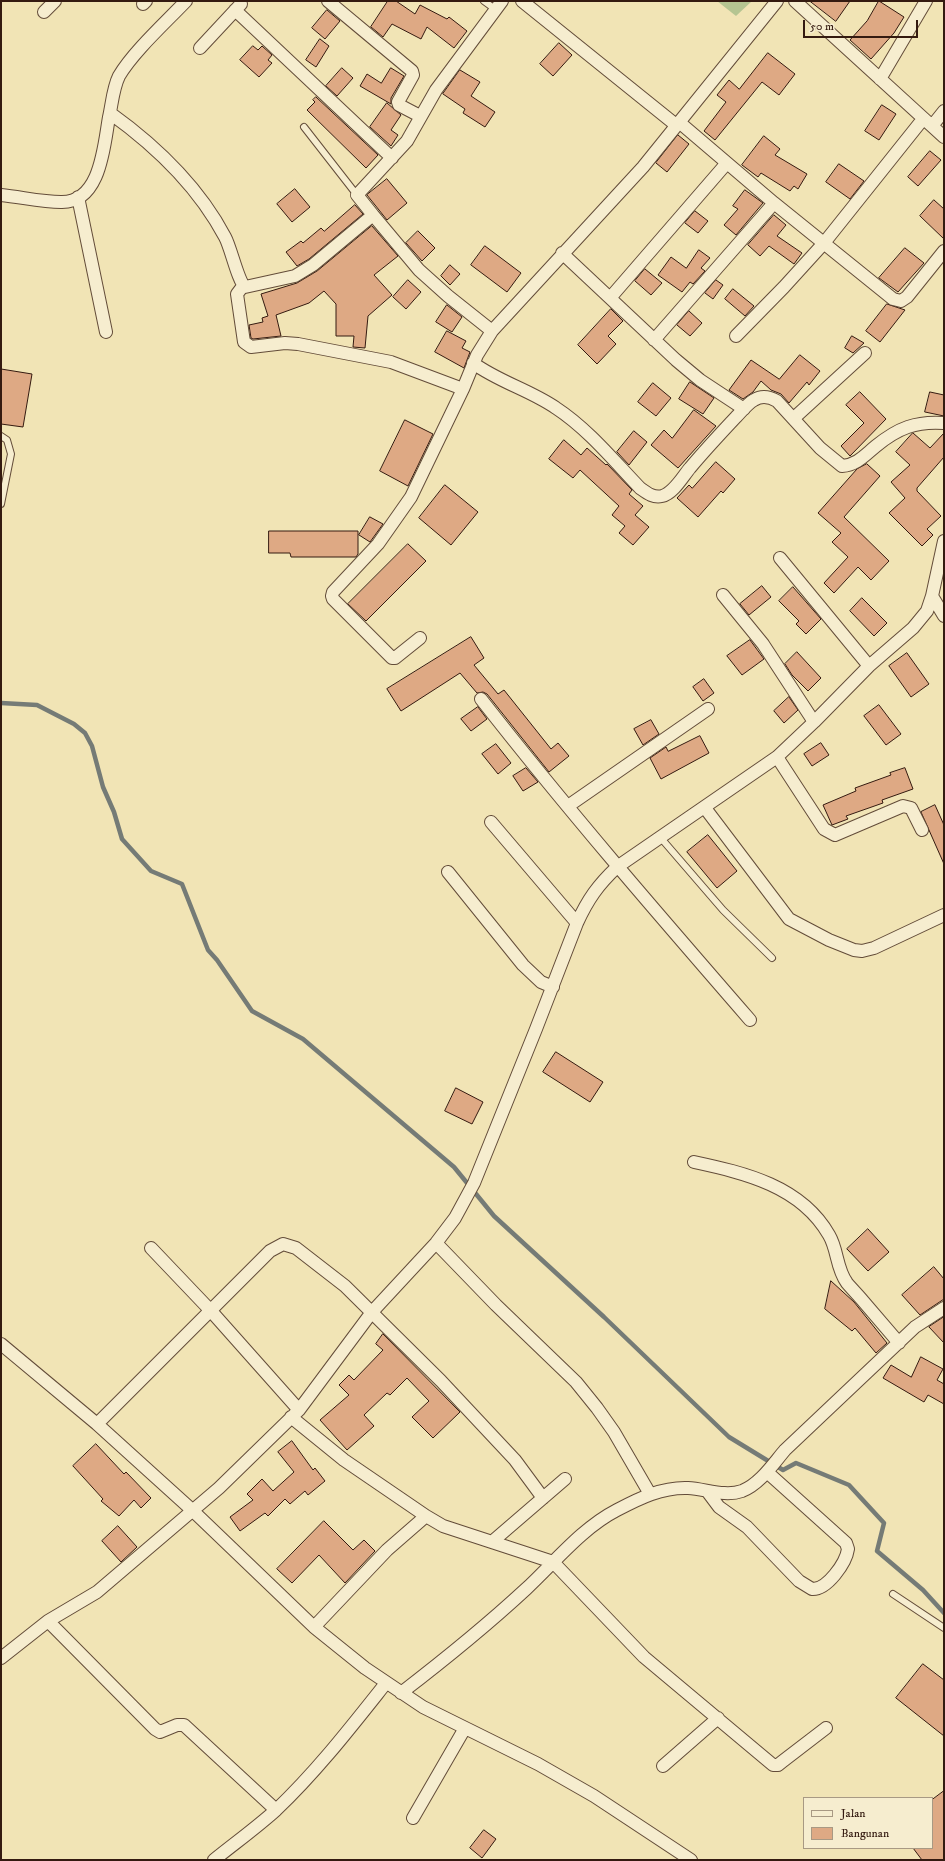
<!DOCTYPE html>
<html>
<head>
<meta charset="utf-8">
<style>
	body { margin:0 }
	#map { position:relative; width:945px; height:1861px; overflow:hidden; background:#f1e4b5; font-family:"IM FELL DW Pica",serif }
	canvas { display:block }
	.frame { position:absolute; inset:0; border:2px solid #341a10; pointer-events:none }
	.legend { position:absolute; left:803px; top:1797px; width:130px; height:52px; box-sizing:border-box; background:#f6edcf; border:1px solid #a89983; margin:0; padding:5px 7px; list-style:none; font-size:12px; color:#341a10 }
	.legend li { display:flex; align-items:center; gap:8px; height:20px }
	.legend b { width:20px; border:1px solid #a89983 }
	.scale { position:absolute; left:803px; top:20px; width:115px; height:18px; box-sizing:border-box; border:2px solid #341a10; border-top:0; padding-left:5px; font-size:12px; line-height:14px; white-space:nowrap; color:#341a10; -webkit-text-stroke:3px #f6edcf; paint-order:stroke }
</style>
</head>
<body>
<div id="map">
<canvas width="945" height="1861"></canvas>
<div class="frame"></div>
<ul class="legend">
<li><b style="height:5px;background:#f6edcf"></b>Jalan</li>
<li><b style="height:11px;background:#dea984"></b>Bangunan</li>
</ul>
<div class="scale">50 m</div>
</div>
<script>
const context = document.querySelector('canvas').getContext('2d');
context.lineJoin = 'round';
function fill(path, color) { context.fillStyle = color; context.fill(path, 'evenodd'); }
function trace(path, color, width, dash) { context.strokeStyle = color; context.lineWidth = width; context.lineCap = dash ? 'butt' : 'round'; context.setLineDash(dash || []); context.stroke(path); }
fill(new Path2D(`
	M717 1H752L736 16Z`), '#b5c591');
trace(new Path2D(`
	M1 703 37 705 74 724 85 733 92 746 103 787 114 812 122 839 151 871 182 884 208 950 217 960 252 1011 303 1039 454 1167 494 1216 604 1317 729 1437 783 1470 796 1463 849 1485 884 1523 877 1551 923 1590 944 1613`), '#757b76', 4.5);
const building = new Path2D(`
	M388 1H396L415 14 420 5 447 19 449 17 467 31 454 48 427 27 421 39 392 24 383 37 371 27Z
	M810 1H850L836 21Z
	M879 1 904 17 894 33 871 59 850 40 867 21Z
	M327 10 340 21 325 39 312 28Z
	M320 39 329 46 316 67 306 60Z
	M559 43 572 55 553 76 540 64Z
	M253 46 258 50 262 46 272 55 268 60 272 63 259 77 240 60Z
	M768 53 795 74 779 95 762 82 715 140 704 131 726 102 717 95 729 80 739 89Z
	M342 68 353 78 337 96 326 86Z
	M391 68 404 76 391 98V104L360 86 367 74 381 83Z
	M460 70 480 82 471 96 495 112 485 127 463 113 465 109 443 94Z
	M316 97 378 155 366 168 307 110 315 102 313 100Z
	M387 103 401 115 391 130 398 135 391 146 370 127Z
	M882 105 896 114 879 140 865 131Z
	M678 135 689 144 667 172 656 163Z
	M764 136 780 149 775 155 807 174 798 189 794 186 790 191 761 173 758 177 742 165Z
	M930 151 941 160 918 186 908 177Z
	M839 164 864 181 850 199 826 182Z
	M387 179 407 203 387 220 367 195Z
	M295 189 310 207 292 222 277 204Z
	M745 190 763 203 736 235 724 225 738 209 733 206Z
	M934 200 944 209V239L920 216Z
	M355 205 363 214 309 259 297 266 286 252 301 241 303 243 321 228 324 231Z
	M695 211 708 221 698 233 685 223Z
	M774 215 786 225 777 236 802 253 794 264 769 246 760 256 748 245Z
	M372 226 398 256 374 275 392 295 368 316 365 348 353 347 354 336H336V304L324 291 309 303 276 315 281 336 253 339 251 338 249 325 263 322 262 318 268 316 261 294 297 283 317 271Z
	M418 231 435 248 422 261 406 243Z
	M485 246 521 273 507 292 471 265Z
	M905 248 924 263 898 292 879 278Z
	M699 250 710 258 701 268 705 271 693 284 690 282 682 292 658 275 671 257 686 268Z
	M450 265 460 274 450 285 441 276Z
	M645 269 662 283 651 295 635 281Z
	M408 280 421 292 406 309 393 297Z
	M716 280 723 285 713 299 705 293Z
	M733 289 754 306 745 316 725 299Z
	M887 304 905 310 880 342 866 331Z
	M447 305 462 317 452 332 436 322Z
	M611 309 623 321 608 336 616 344 597 364 578 345Z
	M689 311 702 323 690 336 677 325Z
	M447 331 466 341 462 348 470 352 464 368 435 352Z
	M852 336 864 343 853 353 845 348Z
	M800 355 820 371 809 385 807 382 789 403 781 394 771 390 761 381 753 392 743 399 729 390 751 360 779 379Z
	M1 369 32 374 23 427 1 424Z
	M690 382 714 398 703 414 679 399Z
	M653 383 671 398 656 416 638 402Z
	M860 392 886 419 850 456 841 446 864 423 846 405Z
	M930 392 944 395V416L925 412Z
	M694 410 716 426 678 468 651 445 664 430 672 438Z
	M405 420 433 434 408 486 380 471Z
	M634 431 647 442 629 465 617 452Z
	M913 433 930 448 944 433V457L917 488V491L941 516 927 529 933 535 922 546 889 513 905 498 891 482 910 465 896 452Z
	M564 440 581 455 587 448 606 465 607 464 632 490 629 494 643 506 635 515 649 527 633 545 619 533 625 526 612 515 619 506 580 470 573 478 549 459Z
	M716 462 735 479 723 493 721 491 698 517 677 498 689 485 692 488Z
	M867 464 880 476 844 517 889 561 871 580 858 567 834 593 824 583 848 557 832 542 841 533 818 513 857 469Z
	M445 485 478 512 451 545 419 518Z
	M370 517 383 524 370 542 359 535Z
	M269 531H358V554L356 557H291L290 553H269Z
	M408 544 426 561 366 621 348 604Z
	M762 586 771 597 749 615 740 604Z
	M793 587 821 619 806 634 796 624 799 621 779 601Z
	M862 598 887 623 874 636 850 611Z
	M471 637 484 658 474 665 498 694 504 690 551 749 558 743 569 756 549 772 487 694 483 692 477 693 460 673 401 711 387 689Z
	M750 640 764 659 742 675 727 656Z
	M797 652 821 678 808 691 792 675 785 664Z
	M907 653 929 684 911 697 889 666Z
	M704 679 714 693 703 701 693 687Z
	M789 697 798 710 784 723 774 711Z
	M879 705 901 734 886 745 864 716Z
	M478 707 487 719 471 731 461 719Z
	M651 720 659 734 643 745 634 729Z
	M700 736 709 753 661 779 650 758 666 747 668 751Z
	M821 743 829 755 812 766 804 754Z
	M496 744 511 763 498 774 482 754Z
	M526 768 538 782 523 791 513 776Z
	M905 768 913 789 882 800 883 803 846 816 848 819 832 825 823 805 856 791 855 788 891 775 890 773Z
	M935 805 944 825V864L921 812Z
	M708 835 737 871 717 888 687 852Z
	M556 1052 603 1082 590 1102 543 1072Z
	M456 1088 483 1102 472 1124 445 1111Z
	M868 1229 889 1252 868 1271 847 1249Z
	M934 1267 944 1279V1299L920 1315 902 1295Z
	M831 1281 854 1302 887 1343 876 1353 855 1328 852 1331 825 1309Z
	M944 1317V1343L929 1327Z
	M383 1334 460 1412 433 1438 412 1417 429 1401 407 1378 390 1395 387 1393 364 1415 374 1426 347 1450 320 1420 349 1395 339 1385 349 1375 354 1380 383 1350 376 1344Z
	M921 1357 943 1369 937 1380 944 1384V1404L928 1395 924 1402 883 1378 891 1365 911 1377Z
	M292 1441 313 1470 315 1468 325 1481 308 1495 305 1491 290 1504 285 1499 268 1516 265 1513 240 1531 230 1517 253 1500 247 1494 262 1479 273 1491 294 1472 278 1452Z
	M96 1444 124 1474 126 1472 151 1498 141 1508 134 1500 119 1516 101 1501 103 1499 73 1466Z
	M324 1521 353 1550 364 1540 375 1551 345 1583 319 1555 292 1583 277 1569Z
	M118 1526 137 1547 121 1562 102 1541Z
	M923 1664 944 1680V1736L896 1698Z
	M944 1791V1860H922L913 1848H932V1800Z
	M484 1830 496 1839 482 1858 470 1848Z`);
fill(building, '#dea984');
trace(building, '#341a10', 1);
const service = new Path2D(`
	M484 1 495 9
	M304 127 357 195
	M1 436 7 440 11 454 1 504
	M660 837 723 910 772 958
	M893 1594 944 1628`);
const minor = new Path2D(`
	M328 1 412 71 413 75 398 102 399 105 420 116
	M522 1 676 125
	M795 1 944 137
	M143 4 146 1
	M235 10 392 158
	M44 12 55 1
	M200 48 241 4
	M880 79 926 1
	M110 113C156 146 198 186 225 237 231 248 238 281 245 287L295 276 313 265 373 215 419 270 448 296 492 331
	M679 122 774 203 893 299 901 301 907 297 944 251
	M932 126 944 111
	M1 195C21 197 42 202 61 202 101 203 104 145 109 117 112 104 113 88 119 76 133 52 166 22 186 1
	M78 197 106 332
	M373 215 357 195 407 141 436 90 502 1
	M562 253 676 360 700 380 744 409
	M243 286 237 294 244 342 251 347 285 343 298 344 391 362 463 389
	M610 298 726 164
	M736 336 784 287 824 243 923 119
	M654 340 774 203
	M473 363C499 382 530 390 556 408 588 429 614 461 640 488 647 493 653 498 662 496 674 493 683 476 690 468 705 450 720 434 736 417 741 412 747 404 754 400 762 395 770 397 777 401L820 448 842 466C857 465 865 455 876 446 898 428 916 421 944 423
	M794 418 865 353
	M780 558 869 666
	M723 595 763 644 814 722
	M932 596 944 616
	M420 638 395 658H392L333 599 332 596 333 592 378 544 411 497 463 389 477 355 492 331 643 167 777 1
	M481 699C567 809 658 914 750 1020
	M777 757 824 829 835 835 903 806 911 808 922 830
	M568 806 708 709
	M705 808 789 919 829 940 854 950 862 951 874 948 944 915
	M491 822 577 923
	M448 872 523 965 541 982 553 987
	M694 1162C745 1173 801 1186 829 1235 838 1250 836 1268 847 1283 852 1289 858 1295 863 1301 875 1315 887 1329 899 1343
	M436 1243 496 1305 576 1382 597 1408 614 1432 650 1494
	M151 1248 211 1311 299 1410
	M1 1344 97 1424 192 1510 314 1627 365 1668 423 1707 538 1764 594 1796 691 1860
	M291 1417 344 1460 426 1516 443 1526 553 1562 644 1657 773 1765H778L783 1761 826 1728
	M97 1424 270 1251 283 1244 296 1248 345 1286 441 1381 515 1460 543 1498
	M707 1491 719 1507 747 1527 799 1581 812 1589C827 1590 846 1563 848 1549L846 1543 767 1472
	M493 1541 565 1479
	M48 1621 155 1729 160 1732 177 1725H184L276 1810
	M314 1627 387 1550 426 1516
	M1 1658 48 1621 97 1592 219 1488 299 1410 372 1312 436 1243 455 1218 474 1183 536 1029 577 923C588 899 598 885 617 867L777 757 814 722 869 666 913 628 927 611 932 596 944 541
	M401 1693C444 1660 486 1626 526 1589 555 1562 582 1528 617 1510 640 1498 662 1487 688 1488 706 1489 725 1497 742 1491 760 1484 773 1464 785 1450L915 1327 944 1308
	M663 1766 718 1718
	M413 1818 465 1728
	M214 1860C235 1843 256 1828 276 1810 317 1771 351 1727 386 1683`);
trace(service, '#634c39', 8);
trace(minor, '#634c39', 14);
trace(service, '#f6edcf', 6);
trace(minor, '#f6edcf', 12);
</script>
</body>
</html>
